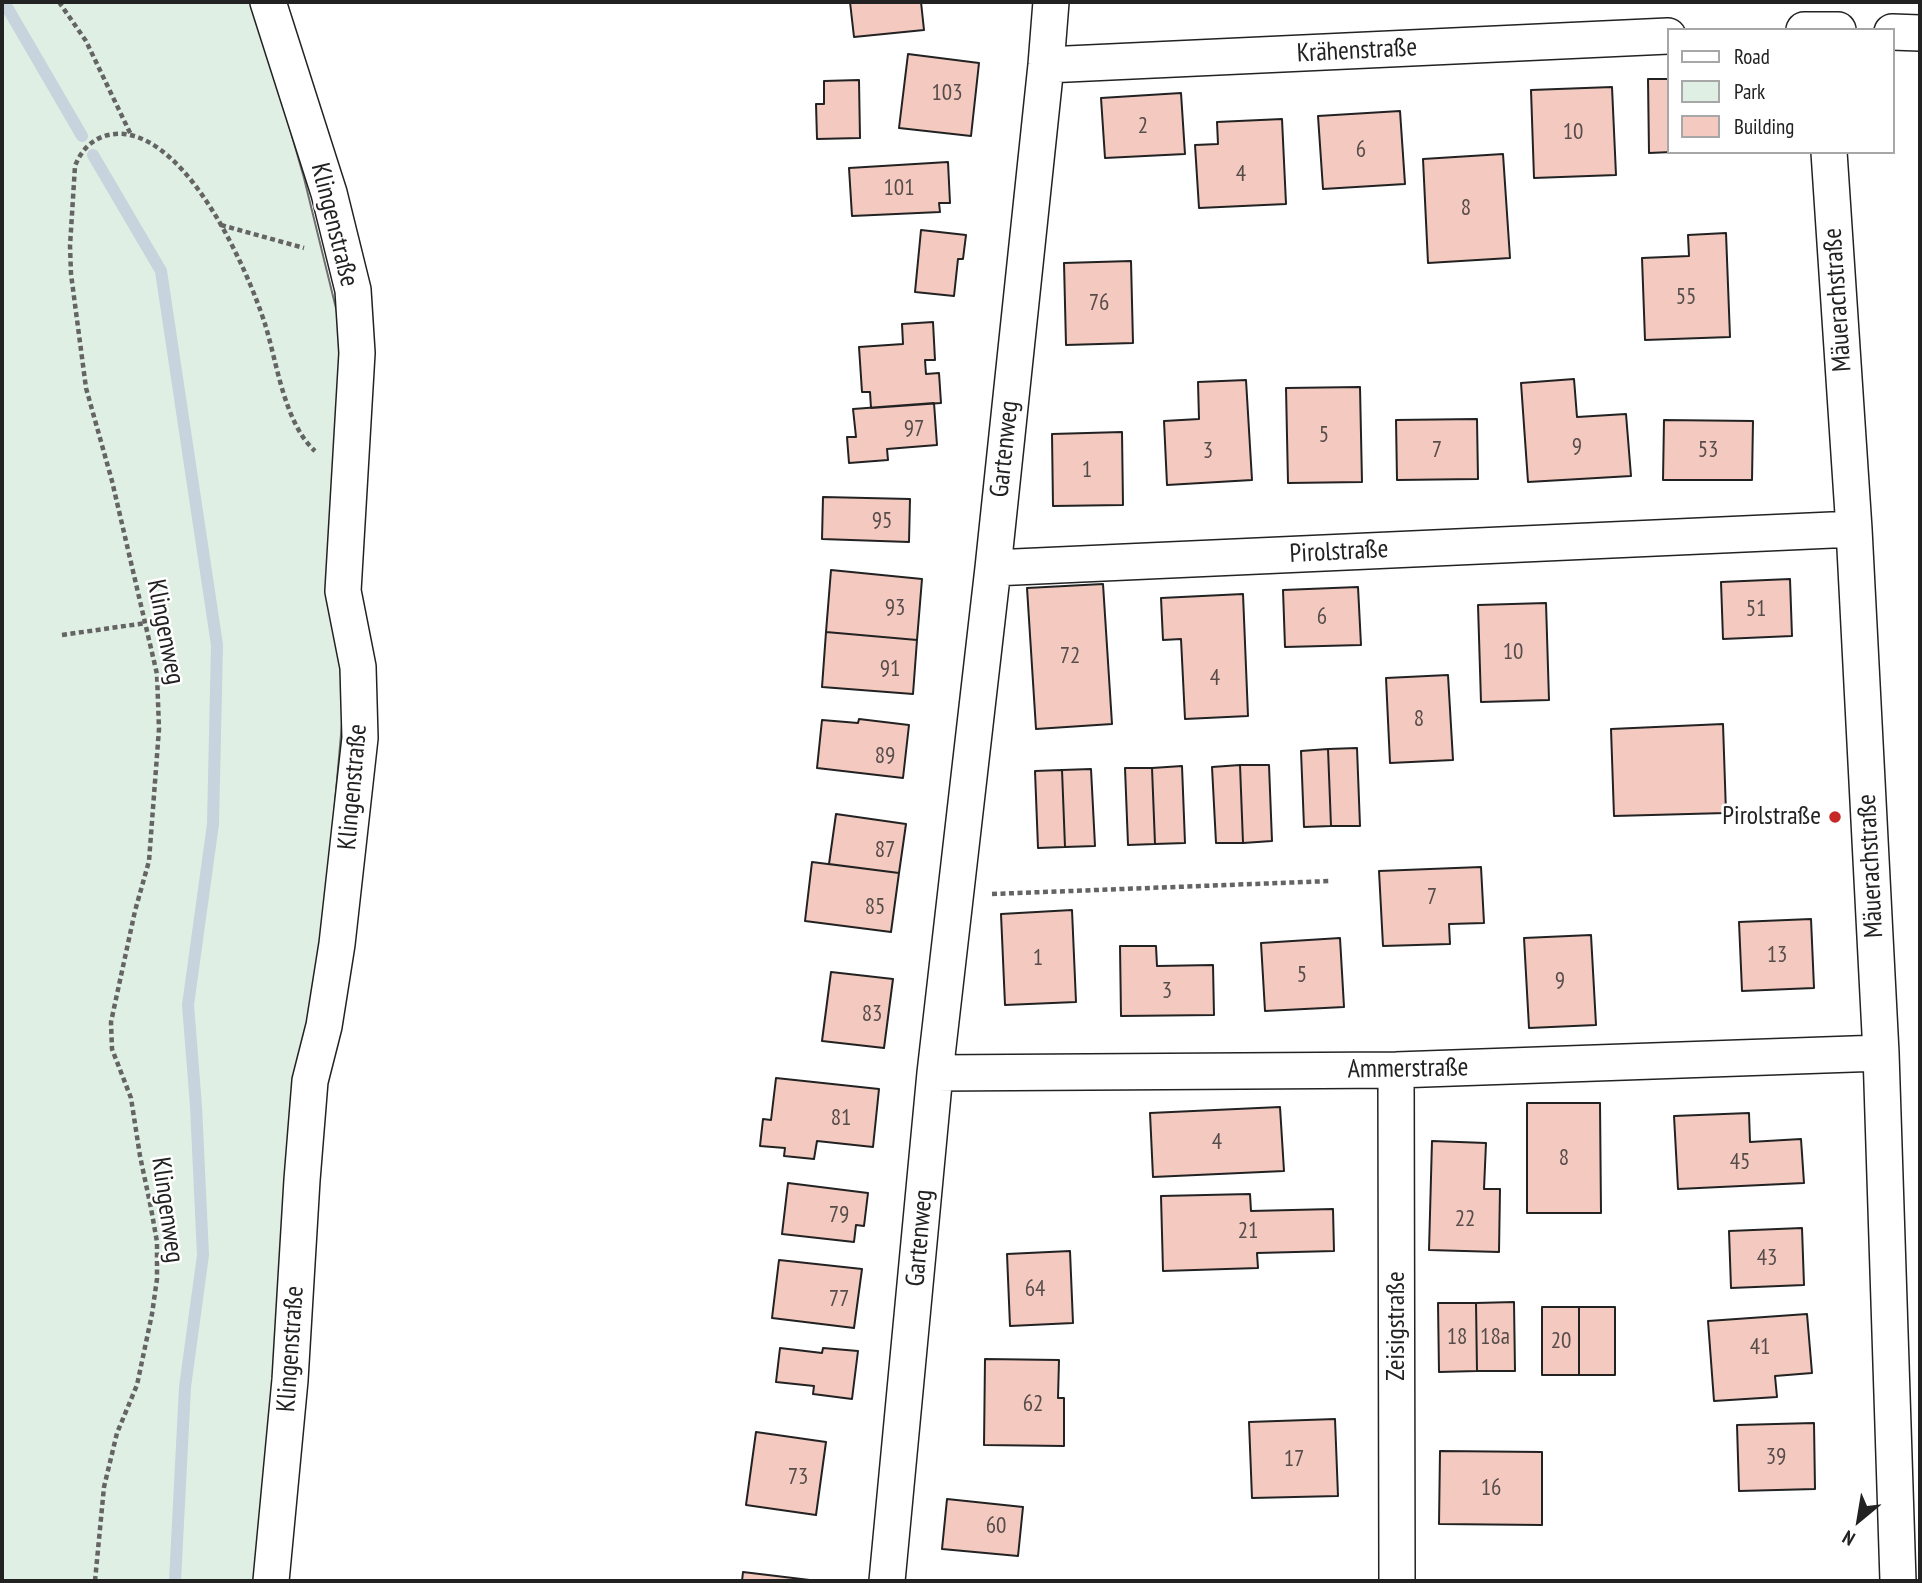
<!DOCTYPE html>
<html>
<head>
<meta charset="utf-8">
<style>
	body { margin:0 }
	#map { position:relative; width:1922px; height:1583px; overflow:hidden; background:#fff; font-family:"PT Sans Narrow",sans-serif }
	canvas { display:block }
	.frame { position:absolute; inset:0; border:4px solid #222; pointer-events:none }
	.legend { position:absolute; left:1667px; top:28px; width:228px; height:126px; box-sizing:border-box; background:#fff; border:2px solid #a7a7a7; margin:0; padding:9px 12px; list-style:none; font-size:21px; color:#222 }
	.legend li { display:flex; align-items:center; gap:14px; height:35px }
	.legend b { width:35px; border:2px solid #a7a7a7 }
	.north { position:absolute; left:1824px; top:1485px; width:70px; height:70px; -webkit-text-stroke:5px #fff; paint-order:stroke; rotate:210deg; font-size:19px; font-weight:700; line-height:28px; text-align:center; color:#222 }
	.north::after { content:''; display:block; margin:auto; width:24px; height:32px; background:#222; clip-path:polygon(50% 0,100% 100%,50% 72%,0 100%) }
</style>
</head>
<body>
<div id="map">
<canvas width="1922" height="1583"></canvas>
<div class="frame"></div>
<ul class="legend">
<li><b style="height:9px;background:#fff"></b>Road</li>
<li><b style="height:19px;background:#e0efe3"></b>Park</li>
<li><b style="height:19px;background:#f3c9c0"></b>Building</li>
</ul>
<div class="north">N</div>
</div>
<script>
const context = document.querySelector('canvas').getContext('2d');
context.lineJoin = 'round';
function fill(path, color) { context.fillStyle = color; context.fill(path, 'evenodd'); }
function trace(path, color, width, dash) { context.strokeStyle = color; context.lineWidth = width; context.lineCap = dash ? 'butt' : 'round'; context.setLineDash(dash || []); context.stroke(path); }
function write(font, color, halo, rows, align = 'center') {
  context.font = font + ' "PT Sans Narrow",sans-serif'; context.lineWidth = 5; context.setLineDash([]); context.textBaseline = 'middle'; context.strokeStyle = halo; context.fillStyle = color; for (const [text, x, y, turn = 0] of rows) {
    context.save(); context.translate(x, y); context.rotate((+turn || 0) * Math.PI / 180); context.textAlign = isNaN(turn) ? turn : align; if (halo) context.strokeText(text, 0, 0); context.fillText(text, 0, 0); context.restore();
  }
}
const green = new Path2D(`
	M2 2H254L304 178 347 353 358 540 267 1581H2Z`);
fill(green, '#e0efe3');
trace(green, '#6f6f6f', 2);
trace(new Path2D(`
	M4 2 82 136
	M93 155 161 271 217 645 213 824 188 1005 196 1106 203 1255 185 1387 175 1581`), '#c7d3dd', 12);
const building = new Path2D(`
	M850 2H921L924 30 854 37Z
	M908 54 979 63 971 136 899 128Z
	M1648 79H1668V152H1672L1649 153Z
	M859 80 860 138 817 139 816 104H824V81Z
	M1612 87 1616 175 1534 178 1531 90Z
	M1181 93 1185 154 1105 158 1101 98Z
	M1400 111 1405 184 1323 189 1318 116Z
	M1282 119 1286 204 1199 208 1195 145 1218 144 1217 122Z
	M1503 154 1510 258 1428 263 1423 159Z
	M948 162 950 203H939L940 212 852 216 849 168Z
	M921 230 966 235 963 259H958L954 296 915 292Z
	M1726 233 1730 337 1645 340 1642 258 1689 256 1688 235Z
	M1131 261 1133 343 1066 345 1064 263Z
	M933 322 935 360H925L926 374 939 373 941 403 871 408 870 392H862L859 347 903 344 902 324Z
	M1574 379 1577 417 1626 414 1631 476 1528 482 1521 383Z
	M1246 380 1252 480 1167 485 1164 421 1199 419 1198 382Z
	M1360 387 1362 482 1288 483 1286 388Z
	M934 403 937 445 887 449 888 460 849 463 847 437H856L853 409Z
	M1477 419 1478 479 1397 480 1396 420Z
	M1664 420 1753 421 1752 480H1663Z
	M1122 432 1123 505 1053 506 1052 434Z
	M823 497 910 499 909 542 822 539Z
	M831 570 922 579 917 640 826 632Z
	M1790 579 1792 636 1723 639 1721 582Z
	M1103 584 1112 724 1036 729 1027 588Z
	M1358 587 1361 645 1285 647 1283 590Z
	M1243 594 1248 716 1185 719 1181 639 1163 640 1161 598Z
	M1546 603 1549 700 1481 702 1478 605Z
	M826 632 917 640 913 694 822 687Z
	M1448 675 1453 760 1390 763 1386 678Z
	M859 719 909 725 903 778 817 768 822 720 858 723Z
	M1723 724 1726 813 1614 816 1611 729Z
	M1357 748 1360 826H1331L1328 749Z
	M1328 749 1331 826 1304 827 1301 751Z
	M1240 765 1243 843H1216L1212 767Z
	M1240 765H1269L1272 841 1243 843Z
	M1182 766 1185 843 1155 844 1152 768Z
	M1125 768H1152L1155 844 1128 845Z
	M1091 769 1095 846 1065 847 1062 770Z
	M1062 770 1065 847 1038 848 1035 771Z
	M836 814 906 824 899 873 829 864Z
	M812 862 899 873 891 932 805 921Z
	M1481 867 1484 923 1449 924 1450 944 1383 946 1379 871Z
	M1072 910 1076 1002 1005 1005 1001 914Z
	M1811 919 1814 988 1742 991 1739 922Z
	M1591 935 1596 1025 1529 1028 1524 938Z
	M1340 938 1344 1007 1265 1011 1261 943Z
	M1120 946H1156L1157 966 1213 965 1214 1015 1121 1016Z
	M831 972 893 979 884 1048 822 1041Z
	M776 1078 879 1089 873 1147 817 1141 814 1159 784 1156 785 1148 760 1146 763 1119 771 1120Z
	M1527 1103H1600L1601 1213H1527Z
	M1280 1107 1284 1171 1153 1177 1150 1113Z
	M1749 1113 1750 1142 1801 1139 1804 1183 1678 1189 1674 1116Z
	M1432 1141 1486 1143 1484 1189H1500L1499 1252 1429 1250Z
	M788 1183 868 1193 864 1226 856 1225 854 1242 782 1234Z
	M1250 1194 1251 1211 1333 1209 1334 1251 1257 1253 1258 1268 1163 1271 1161 1196Z
	M1802 1228 1804 1285 1731 1288 1729 1231Z
	M1070 1251 1073 1323 1010 1326 1007 1254Z
	M779 1260 862 1269 854 1328 772 1318Z
	M1514 1302 1515 1371H1477L1476 1303Z
	M1438 1303H1476L1477 1371 1439 1372Z
	M1542 1307H1579V1375H1542Z
	M1579 1307H1615V1375H1579Z
	M1807 1314 1812 1373 1775 1376 1777 1397 1714 1401 1708 1321Z
	M780 1348 822 1353 823 1348 858 1351 852 1399 813 1394 814 1386 776 1382Z
	M985 1359 1059 1360 1058 1398H1064V1446L984 1445Z
	M1335 1419 1338 1496 1252 1498 1249 1422Z
	M1814 1423 1815 1489 1739 1491 1737 1425Z
	M756 1432 826 1442 816 1515 746 1505Z
	M1440 1451 1542 1452V1525L1439 1524Z
	M947 1499 1023 1507 1018 1556 942 1549Z
	M743 1572 818 1581H742Z`);
fill(building, '#f3c9c0');
trace(building, '#222', 2);
const street = new Path2D(`
	M268 2 329 193 353 290 357 353 343 591 358 667 360 738 337 944 324 1026 310 1081 302 1180 290 1380 271 1581
	M1804 30H1838
	M1892 32 1920 33
	M1046 65 1668 36
	M1829 152 1854 529 1881 1053 1898 1581
	M993 568 1854 529
	M1396 1070 1397 1581
	M935 1073 1396 1070 1881 1053
	M887 1581 935 1073 993 568 1046 65 1051 2`);
trace(street, '#222', 38);
trace(new Path2D(`
	M59 2 86 41 131 135
	M221 225 304 248
	M62 635 146 623
	M992 894 1331 881
	M95 1581 104 1487 117 1433 137 1385 152 1314 157 1279V1242L151 1208 140 1156 131 1098 112 1049 111 1022 135 911 149 861 159 729 157 674 112 481 86 388 71 274 70 246 75 166C83 145 100 132 124 134 190 141 247 268 265 324 277 362 284 423 315 451`), '#646464', 4.5, [5, 3.5]);
trace(street, '#fff', 35);
for (const [x, y, r, color] of [
	[1835,817,7,"#c62828"]
]) { const dot = new Path2D(); dot.arc(x, y, r, 0, 2 * Math.PI); context.fillStyle = color; context.fill(dot); trace(dot, '#fff', 2.5); }
write('23px', '#564c4a', null, [
	["103",947,93],
	["2",1143,126],
	["10",1573,132],
	["6",1361,150],
	["4",1241,174],
	["101",899,188],
	["8",1466,208],
	["55",1686,297],
	["76",1099,303],
	["97",914,429],
	["5",1324,435],
	["9",1577,447],
	["7",1437,450],
	["53",1708,450],
	["3",1208,451],
	["1",1087,470],
	["95",882,521],
	["93",895,608],
	["51",1756,609],
	["6",1322,617],
	["10",1513,652],
	["72",1070,656],
	["91",890,669],
	["4",1215,678],
	["8",1419,719],
	["89",885,756],
	["87",885,850],
	["7",1432,897],
	["85",875,907],
	["13",1777,955],
	["1",1038,958],
	["5",1302,975],
	["9",1560,981],
	["3",1167,991],
	["83",872,1014],
	["81",841,1118],
	["4",1217,1142],
	["8",1564,1158],
	["45",1740,1162],
	["79",839,1215],
	["22",1465,1219],
	["21",1248,1231],
	["43",1767,1258],
	["64",1035,1289],
	["77",839,1299],
	["18",1457,1337],
	["18a",1495,1337],
	["20",1561,1341],
	["41",1760,1347],
	["62",1033,1404],
	["39",1776,1457],
	["17",1294,1459],
	["73",798,1477],
	["16",1491,1488],
	["60",996,1526]
]);
write('26px', '#222', '#fff', [
	["Krähenstraße",1357,51,-3],
	["Klingenstraße",334,225,76],
	["Mäuerachstraße",1838,300,-94],
	["Gartenweg",1005,449,-84],
	["Pirolstraße",1339,552,-3],
	["Klingenweg",165,632,79],
	["Klingenstraße",353,787,-85],
	["Mäuerachstraße",1871,866,-93],
	["Ammerstraße",1408,1069,-1],
	["Klingenweg",167,1210,82],
	["Gartenweg",920,1238,-85],
	["Zeisigstraße",1397,1326,-90],
	["Klingenstraße",291,1349,-86]
]);
write('26px', '#222', '#fff', [
	["Pirolstraße",1821,817]
], 'right');
</script>
</body>
</html>
